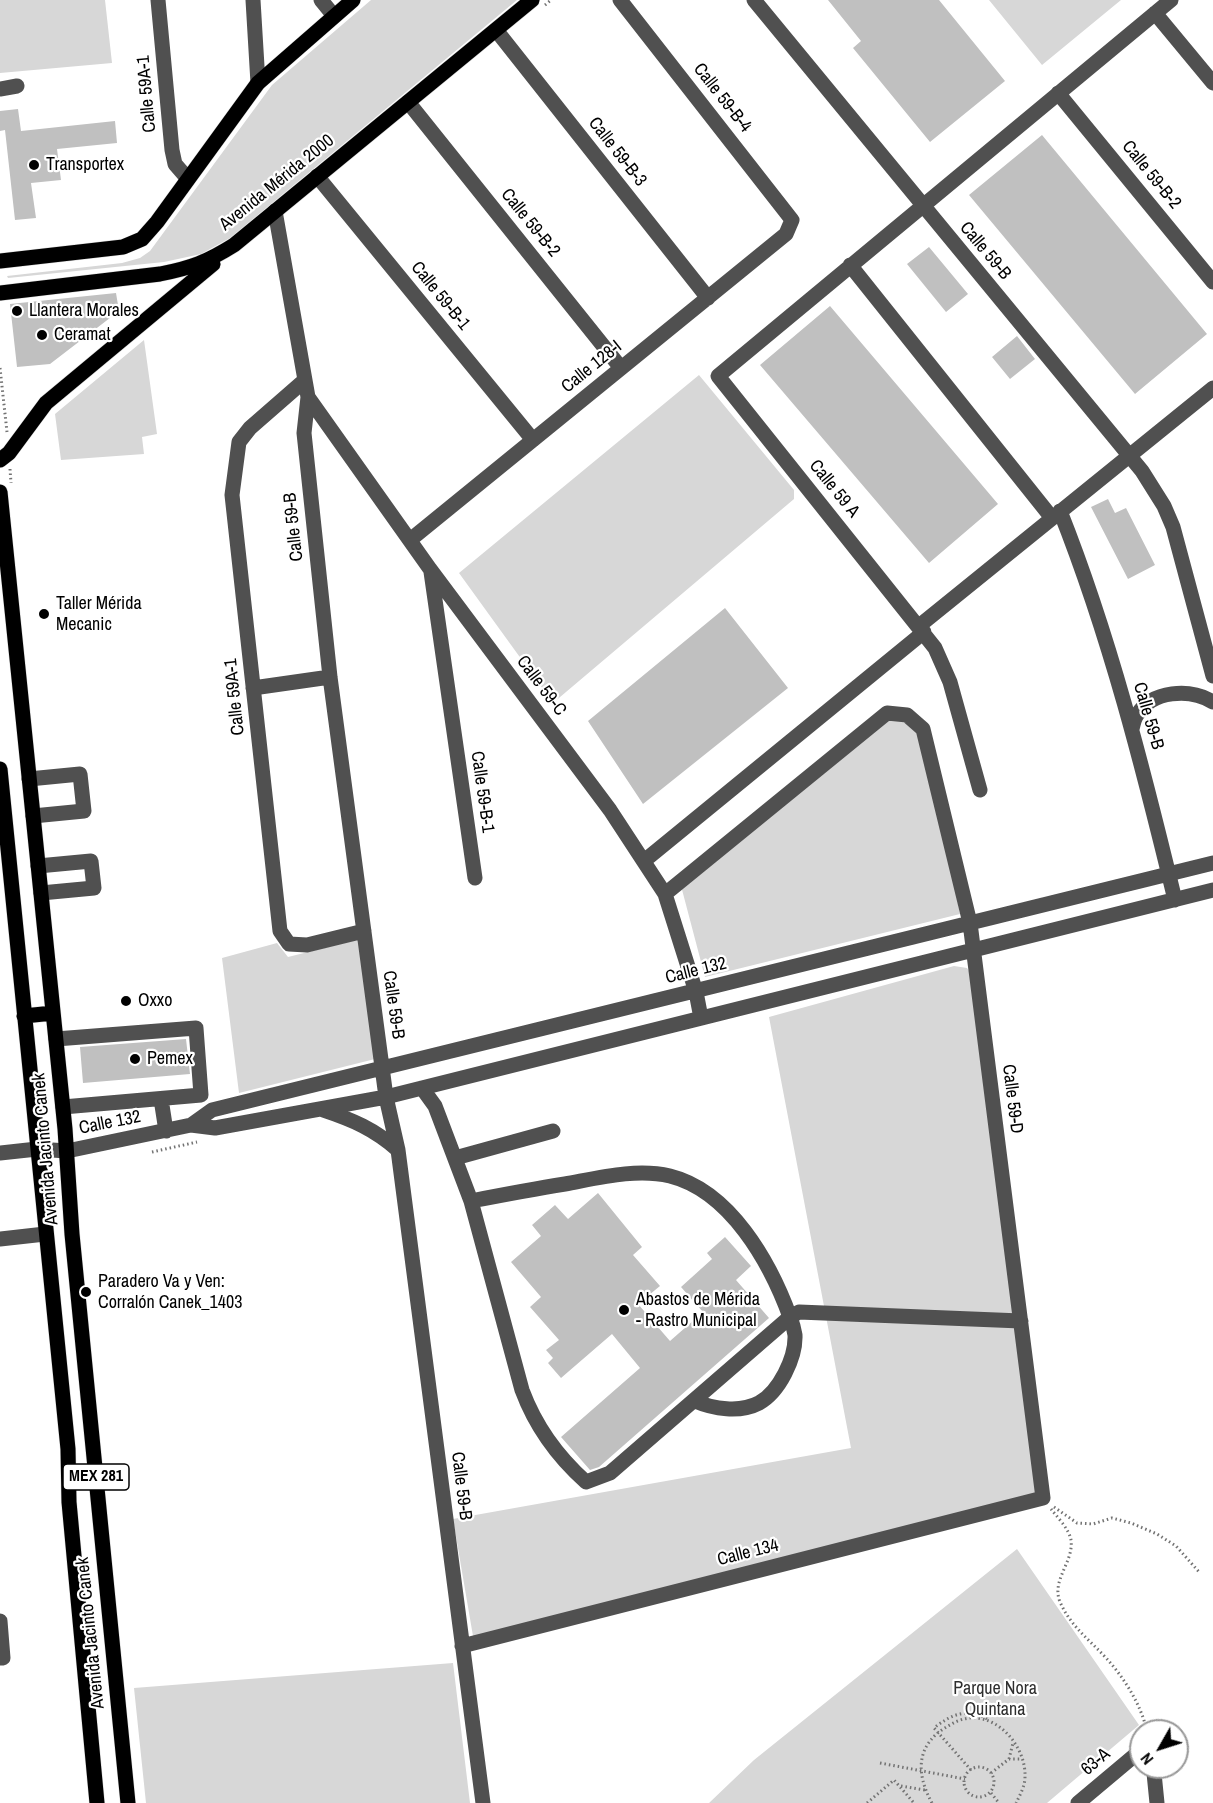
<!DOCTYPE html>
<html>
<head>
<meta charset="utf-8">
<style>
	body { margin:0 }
	#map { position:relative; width:1213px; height:1803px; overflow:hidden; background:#fff; font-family:"Archivo Narrow",sans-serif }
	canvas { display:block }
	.north { position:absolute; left:1129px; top:1719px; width:60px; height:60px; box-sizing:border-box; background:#fff; border:2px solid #999; border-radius:50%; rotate:231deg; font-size:16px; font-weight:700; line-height:24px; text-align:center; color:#000 }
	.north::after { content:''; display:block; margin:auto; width:21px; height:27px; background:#000; clip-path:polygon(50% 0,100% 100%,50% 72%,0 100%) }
</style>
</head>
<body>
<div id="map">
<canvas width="1213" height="1803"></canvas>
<div class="north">N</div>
</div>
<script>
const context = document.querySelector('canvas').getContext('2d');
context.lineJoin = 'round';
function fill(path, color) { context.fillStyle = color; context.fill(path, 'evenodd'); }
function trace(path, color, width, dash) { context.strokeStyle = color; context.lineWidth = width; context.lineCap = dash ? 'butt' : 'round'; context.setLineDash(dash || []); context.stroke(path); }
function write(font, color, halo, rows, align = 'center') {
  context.font = font + ' "Archivo Narrow",sans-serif'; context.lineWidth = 4.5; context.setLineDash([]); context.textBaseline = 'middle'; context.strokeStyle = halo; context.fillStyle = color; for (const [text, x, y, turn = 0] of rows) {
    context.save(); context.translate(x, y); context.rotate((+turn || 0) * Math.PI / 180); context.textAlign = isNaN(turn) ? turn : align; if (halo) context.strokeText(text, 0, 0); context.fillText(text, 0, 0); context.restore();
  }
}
fill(new Path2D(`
	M0 0H105L112 63 0 73Z
	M371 0H517L230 238 201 254 164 262 8 278 7 276 122 263 140 258 150 251 272 85Z
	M989 0H1121L1042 65Z
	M144 340 157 434 142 437 144 454 61 460 55 414Z
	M699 375 794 490V499L553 703 459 573Z
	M887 713 923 729 960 914 705 977 680 882Z
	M360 939 375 1059 239 1093 222 958 277 943 288 957Z
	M954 966 967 968 972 975 1043 1498 474 1642 453 1519 851 1448 769 1017Z
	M1017 1549 1139 1725 1047 1803H709L754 1760Z
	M453 1663 470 1803H146L134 1688Z`), '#d7d7d7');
fill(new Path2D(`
	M828 0H939L1005 81 930 142 853 48 861 41Z
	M18 109 21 131 115 121 117 143 57 149 61 180 31 183 36 218 15 220 5 130 0 131V111Z
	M1042 135 1207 334 1135 394 969 195Z
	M929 247 968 294 946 312 907 264Z
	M116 293 119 311 50 364 17 367 10 304Z
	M830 306 998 504 929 563 760 365Z
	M1017 336 1035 359 1010 379 992 357Z
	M1108 499 1115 513 1126 508 1155 565 1128 579 1091 507Z
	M725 608 788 688 643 804 588 721Z
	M186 1039 190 1074 83 1083 80 1047Z
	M598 1193 642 1247 633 1255 660 1286 638 1304 670 1341 703 1312 681 1287 712 1259 707 1253 725 1237 751 1266 736 1280 769 1318 599 1467 590 1470 561 1437 640 1368 612 1334 561 1378 548 1363 553 1358 546 1350 559 1340 530 1307 541 1297 511 1262 541 1236 532 1225 555 1205 568 1219Z`), '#c0c0c0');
const major = new Path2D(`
	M0 261 123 247 142 239 157 222 258 83 353 0
	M0 293 160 274C191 268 207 262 234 245L532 0
	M0 460 9 453 46 403 213 264
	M0 492 65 1129 72 1234 128 1803
	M0 769 68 1449 69 1502 97 1803
	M24 1016 53 1013`);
trace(major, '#dbdbdb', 16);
trace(new Path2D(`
	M545 5 551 0
	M0 368 7 432
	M10 469 11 483
	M152 1152 197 1142
	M1054 1507 1077 1523 1093 1524 1112 1518 1131 1523 1157 1534 1176 1546 1200 1573
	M1051 1509C1058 1518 1069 1529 1071 1540 1074 1562 1051 1580 1060 1602 1071 1627 1090 1640 1107 1659 1125 1679 1141 1705 1147 1731
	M1009 1759 1013 1743
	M880 1763 965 1779
	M964 1782a15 15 0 1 1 30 0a15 15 0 1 1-30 0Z
	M971 1770 934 1728C950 1715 968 1707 987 1719
	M991 1773 1009 1759H1022
	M901 1786 925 1790
	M991 1793 999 1803
	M867 1803 894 1780 914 1803
	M932 1803C915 1772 916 1743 950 1725 958 1720 967 1717 977 1718 1004 1721 1026 1750 1025 1777 1025 1786 1020 1795 1016 1803`), '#727272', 3, [1.5, 3]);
trace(new Path2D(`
	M158 0 172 150 175 164 188 179
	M253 0 258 83
	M321 0 334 16
	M754 0 1142 471 1164 506 1173 527 1213 676
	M1155 13 1213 83
	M496 30 708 298
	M0 89 17 86
	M1058 93 1213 282
	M408 102 621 368
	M317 176 533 440
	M275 211 308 397 304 433 330 677 386 1097 398 1150 483 1803
	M850 265 1052 518
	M305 380 250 428 239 442 232 495 280 931 289 944 307 945 364 931
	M308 397 430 569 610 810 665 894 696 992 701 1018
	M1060 511C1110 637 1143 768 1175 900
	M410 540 786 234 792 220 620 0
	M431 572 475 878
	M919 626 1213 388
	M253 688 330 677
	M1132 729C1133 725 1134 719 1137 715 1152 690 1190 688 1213 702
	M29 779 80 774 84 811 33 816
	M980 790 950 682 935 648 718 376 1171 0
	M644 861 924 632
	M38 866 91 861 94 888 41 893
	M56 1039 196 1028 201 1095 63 1107
	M422 1088 435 1106 471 1201C502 1195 534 1189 565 1184 598 1178 636 1168 670 1176 730 1191 770 1262 790 1317L610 1473 586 1482C558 1457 535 1425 522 1390L471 1201
	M161 1099 166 1131
	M323 1110C353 1120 374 1129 398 1150
	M191 1125 212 1110 1213 863
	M0 1153 37 1149 67 1151 191 1125 215 1128 386 1097 1213 890
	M455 1158 553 1131
	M0 1239 45 1234
	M695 1401C713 1409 740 1413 759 1403 779 1392 796 1358 795 1335 794 1329 792 1322 790 1317L799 1312 1021 1321
	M0 1621 3 1658H0
	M462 1646 1043 1498 970 923 923 729 907 715 887 713 665 894
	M1151 1767 1154 1773 1157 1803
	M1078 1803 1134 1756 1141 1757`), '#505050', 15);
trace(major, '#000', 15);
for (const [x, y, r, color] of [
	[34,165,6,"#000"],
	[17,311,6,"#000"],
	[42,335,6,"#000"],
	[44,614,6,"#000"],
	[126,1001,6,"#000"],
	[135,1059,6,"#000"],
	[86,1292,6,"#000"],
	[624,1310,6,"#000"]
]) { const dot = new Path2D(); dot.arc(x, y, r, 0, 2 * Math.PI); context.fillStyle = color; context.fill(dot); trace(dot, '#fff', 2); }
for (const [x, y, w] of [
	[96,1477,66]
]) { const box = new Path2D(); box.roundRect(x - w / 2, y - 13, w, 26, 4.5); context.fillStyle = '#fff'; context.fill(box); trace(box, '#000', 1.5); }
write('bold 16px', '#000', null, [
	["MEX 281",96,1477]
]);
write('18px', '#000', '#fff', [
	["Calle 59A-1",147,94,-95],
	["Calle 59-B-4",722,98,52],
	["Calle 59-B-3",617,152,52],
	["Calle 59-B-2",1151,175,51],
	["Avenida Mérida 2000",277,183,-39],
	["Calle 59-B-2",530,223,51],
	["Calle 59-B",985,251,50],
	["Calle 59-B-1",440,296,51],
	["Calle 128-I",592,367,-39],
	["Calle 59 A",834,489,51],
	["Calle 59-B",294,527,-96],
	["Calle 59-C",541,686,53],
	["Calle 59A-1",235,697,-96],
	["Calle 59-B",1148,716,74],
	["Calle 59-B-1",482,792,82],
	["Calle 132",696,971,-14],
	["Calle 59-B",393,1005,82],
	["Calle 59-D",1012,1099,83],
	["Calle 132",110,1123,-11],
	["Avenida Jacinto Canek",46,1149,-95],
	["Calle 59-B",461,1486,83],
	["Calle 134",748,1553,-14],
	["Avenida Jacinto Canek",91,1633,-96],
	["63-A",1096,1762,-40]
]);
write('18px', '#000', '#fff', [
	["Transportex",46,165],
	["Llantera Morales",29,311],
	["Ceramat",54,335],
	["Taller Mérida",56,604],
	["Mecanic",56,625],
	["Oxxo",138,1001],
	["Pemex",147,1059],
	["Paradero Va y Ven:",98,1282],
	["Corralón Canek_1403",98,1303],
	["Abastos de Mérida",636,1300],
	["- Rastro Municipal",636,1321]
], 'left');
write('18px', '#2e2e2e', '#fff', [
	["Parque Nora",995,1689],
	["Quintana",995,1710]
]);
</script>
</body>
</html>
